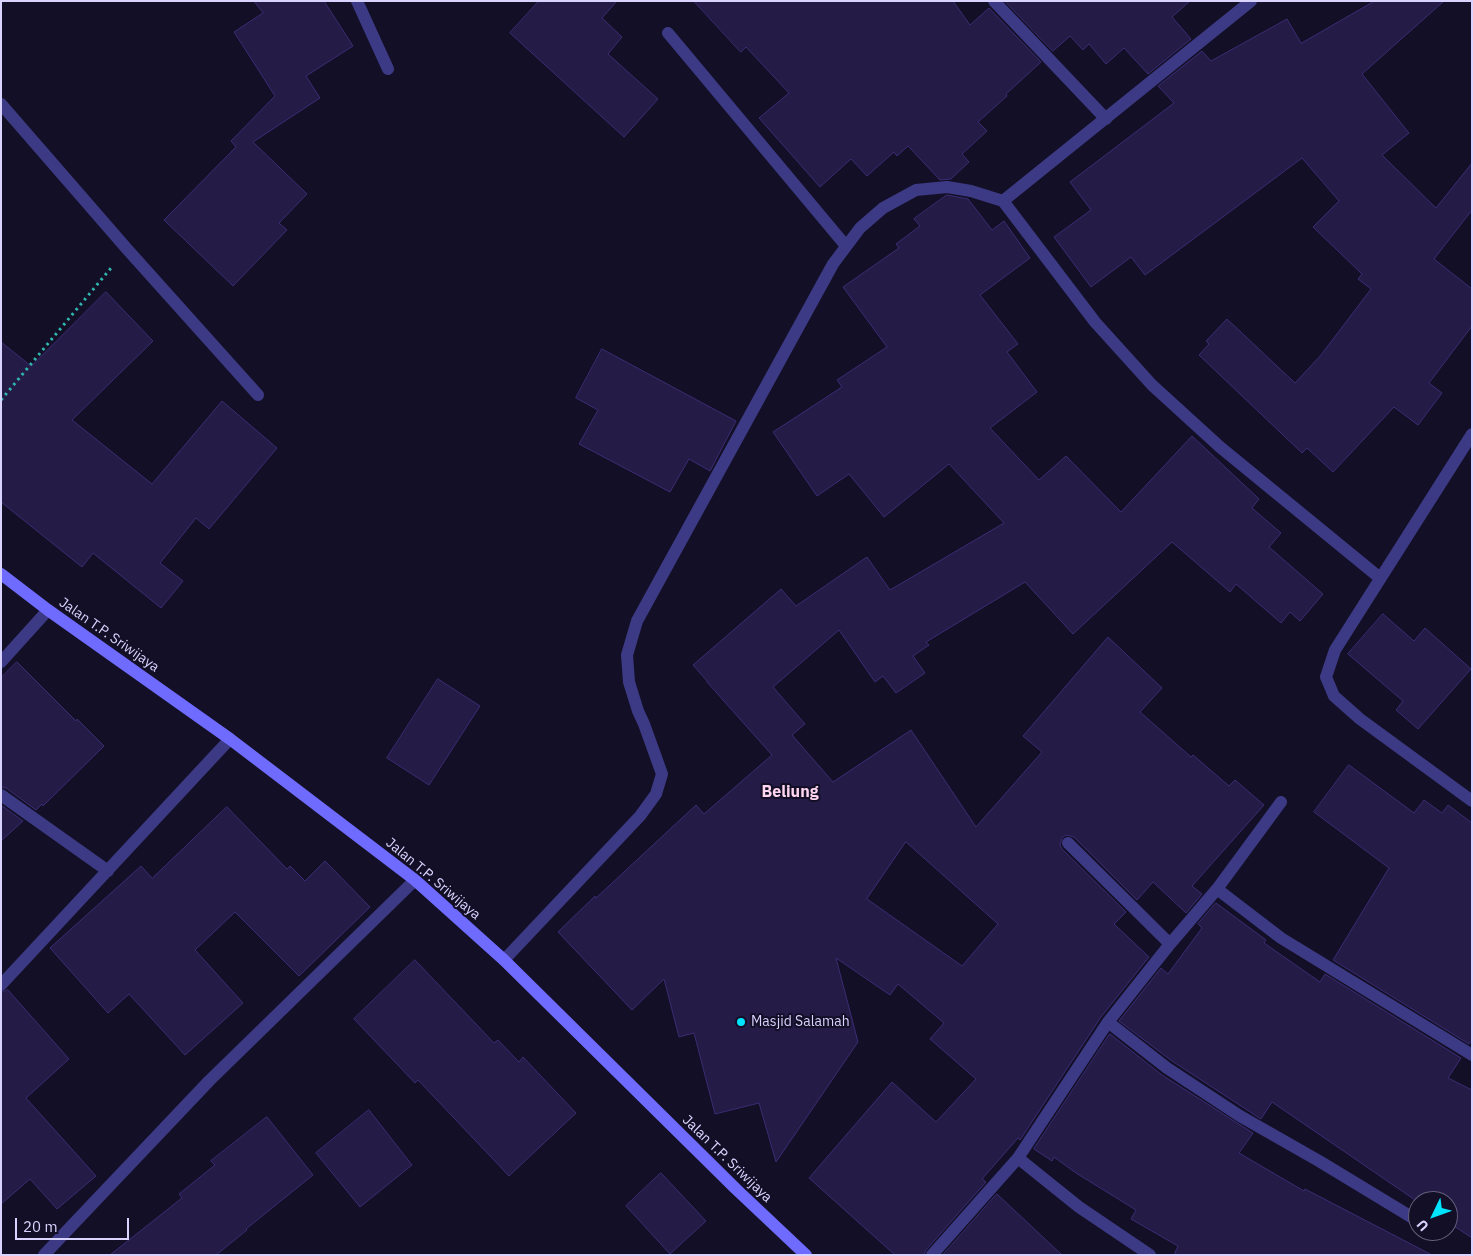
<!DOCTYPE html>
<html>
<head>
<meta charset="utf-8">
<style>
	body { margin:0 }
	#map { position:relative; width:1473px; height:1256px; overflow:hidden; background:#130f26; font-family:"IBM Plex Sans",sans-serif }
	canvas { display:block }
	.frame { position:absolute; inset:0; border:2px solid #d9d4ff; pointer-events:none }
	.north { position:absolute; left:1408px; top:1191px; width:50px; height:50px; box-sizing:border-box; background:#130f26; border:1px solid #625e7d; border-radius:50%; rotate:228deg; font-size:14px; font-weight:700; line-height:20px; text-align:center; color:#d9d4ff }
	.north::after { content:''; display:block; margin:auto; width:18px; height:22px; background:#00e5ff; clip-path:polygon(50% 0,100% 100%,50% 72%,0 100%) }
	.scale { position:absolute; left:15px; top:1218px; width:114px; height:22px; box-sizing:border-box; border:2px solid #d9d4ff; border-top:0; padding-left:6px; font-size:15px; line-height:18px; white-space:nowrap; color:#d9d4ff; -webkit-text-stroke:4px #130f26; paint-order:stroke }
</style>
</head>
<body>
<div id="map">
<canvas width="1473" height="1256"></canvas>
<div class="frame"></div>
<div class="north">U</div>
<div class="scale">20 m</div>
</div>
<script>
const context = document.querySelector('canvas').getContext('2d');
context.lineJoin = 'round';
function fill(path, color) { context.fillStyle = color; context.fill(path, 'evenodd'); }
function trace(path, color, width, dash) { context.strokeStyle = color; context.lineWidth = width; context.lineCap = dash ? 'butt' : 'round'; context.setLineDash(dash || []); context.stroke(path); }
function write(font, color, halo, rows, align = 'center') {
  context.font = font + ' "IBM Plex Sans",sans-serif'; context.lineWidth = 4; context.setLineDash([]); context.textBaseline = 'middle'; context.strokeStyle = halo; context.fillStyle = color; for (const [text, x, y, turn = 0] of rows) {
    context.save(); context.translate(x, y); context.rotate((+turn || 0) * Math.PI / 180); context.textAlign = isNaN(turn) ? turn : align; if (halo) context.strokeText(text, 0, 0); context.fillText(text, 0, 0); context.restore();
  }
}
const building = new Path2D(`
	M254 1H324L353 46 306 76 320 98 253 142 307 194 279 223 287 230 233 286 164 220 236 147 231 141 275 96 234 32 263 13Z
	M539 1H617L602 18 622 37 608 54 658 99 624 137 510 33Z
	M694 1H953L970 25 989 8 1041 62 1006 94 1007 96 978 122 987 131 962 154 969 162 951 179 940 180 908 146 897 156 894 152 867 176 851 159 820 187 759 118 789 93 746 47 741 52Z
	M1005 1H1190L1172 17 1191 39 1148 74 1124 48 1106 64 1089 44 1083 50 1070 36 1053 51Z
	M1375 1H1444L1362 74 1409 133 1382 155 1436 208 1472 163V210L1434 259 1472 289V326L1429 383 1442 393 1418 425 1394 407 1333 472 1307 448 1302 453 1199 355 1209 344 1206 341 1227 319 1295 383 1321 355 1371 289 1358 279 1362 274 1313 227 1339 201 1302 158 1145 275 1131 257 1091 287 1054 237 1091 210 1070 182 1174 103 1158 86 1202 51 1211 61 1287 19 1301 43Z
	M947 195 968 199 992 230 1004 221 1030 258 980 295 1018 344 1007 352 1037 392 990 428 1039 480 1066 456 1121 512 1192 436 1259 499 1252 508 1281 533 1269 547 1323 594 1300 621 1290 612 1281 623 1236 584 1230 592 1172 542 1073 634 1025 582 926 642 929 645 913 656 925 673 896 693 883 676 875 682 839 630 773 687 805 724 792 735 833 782 911 730 976 827 1042 752 1023 736 1108 637 1162 688 1140 712 1191 757 1193 755 1229 786 1235 780 1264 805 1192 886 1202 894 1186 913 1153 882 1137 900 1074 837 1066 835 1062 838 1060 845 1062 849 1126 912 1114 924 1149 957 1101 1017 1020 1140 1018 1138 982 1179 986 1182 926 1250 924 1255H895L809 1178 892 1082 936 1122 976 1079 930 1039 944 1023 898 984 890 995 836 958 858 1042 776 1162 759 1103 715 1114 694 1033 679 1037 664 979 632 1010 558 932 595 896 596 898 696 805 704 814 772 755 707 682V681L693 665 781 589 796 606 867 557 890 590 1004 523 949 464 884 517 849 474 817 496 773 432 842 387 837 380 887 347 843 287 899 248 896 244 920 226 914 219ZM906 842 998 924 962 966 867 899Z
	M106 292 153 341 72 420 152 484 222 401 277 448 209 529 196 518 160 563 183 581 161 608 93 553 82 567 1 502V342L31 366Z
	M602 349 736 421 710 471 689 459 670 492 579 444 598 410 576 398Z
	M1383 614 1414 641 1425 628 1471 669 1418 729 1396 710 1403 701 1348 654Z
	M17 662 76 721 77 719 104 746 43 806 42 804 36 810 6 788 1 787V678Z
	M438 679 480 706 429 785 387 758Z
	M1349 765 1414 813 1424 800 1442 813 1448 805 1472 823V1040L1469 1044 1333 960 1389 868 1314 812Z
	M1 805 23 821 1 841Z
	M227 807 287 869 290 866 305 881 325 861 370 907 299 976 235 912 195 950 243 1003 185 1055 129 994 108 1013 50 948 141 866 152 878Z
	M1216 903 1266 940 1264 943 1320 982 1325 974 1461 1058 1448 1078 1472 1090V1238L1448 1222V1201L1418 1202 1272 1102 1261 1119 1172 1061 1119 1021 1161 968 1168 974 1202 928 1198 924Z
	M415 960 494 1043 498 1040 519 1062 523 1057 576 1113 509 1176 418 1080 415 1083 354 1019Z
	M8 990 69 1059 26 1098 96 1176 57 1209 30 1179 1 1204V993Z
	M1110 1034 1162 1075 1253 1133 1239 1153 1304 1191 1305 1189 1432 1255H1174L1178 1246 1131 1219 1136 1210 1076 1173 1054 1157 1052 1161 1034 1149Z
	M369 1110 412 1165 360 1207 316 1153Z
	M267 1117 313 1175 246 1229 247 1230 216 1255H110L182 1198 179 1194 215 1165 211 1161Z
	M661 1173 706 1221 670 1254 626 1206Z
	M997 1194 1062 1255H943Z`);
fill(building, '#241b47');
trace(building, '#3b2d73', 1);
trace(new Path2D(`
	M1 400 111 268`), '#2fb8b0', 3, [2.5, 4]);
trace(new Path2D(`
	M357 1 388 69
	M994 1 1106 119
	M668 33 846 246
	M1 104 127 249 258 395
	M1003 201 1251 1
	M1472 434 1335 650 1326 677 1334 696 1360 719 1472 801
	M1 662 48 610
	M1 795 108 871
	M1068 843 1170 944
	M1217 889 1281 938 1472 1055
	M504 960 640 816 656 794 662 774 644 724 638 711 629 682 627 655 637 621 833 264 860 228 883 208 916 190 947 187 971 191 1003 201 1095 322 1152 385 1220 447 1380 578
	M1 985 230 739
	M1108 1022 1167 1068 1240 1116 1319 1161 1418 1221
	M1018 1158 1079 1207 1150 1255
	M44 1255 209 1081 415 880
	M932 1255 1018 1158 1108 1022 1170 944 1217 889 1281 802`), '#3d3a85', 12);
trace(new Path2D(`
	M1 574 48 610 230 739 415 880 504 960 736 1189 806 1255`), '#6f6bff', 12);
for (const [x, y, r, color] of [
	[741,1022,5,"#00e5ff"]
]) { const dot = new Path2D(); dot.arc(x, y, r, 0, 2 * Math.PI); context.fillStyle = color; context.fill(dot); trace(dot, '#130f26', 2); }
write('14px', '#d9d4ff', '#130f26', [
	["Jalan T.P. Sriwijaya",109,635,35],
	["Jalan T.P. Sriwijaya",433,879,40],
	["Jalan T.P. Sriwijaya",727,1159,44]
]);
write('14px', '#d9d4ff', '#130f26', [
	["Masjid Salamah",751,1022]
], 'left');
write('bold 16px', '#ffd6f0', '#130f26', [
	["Beliung",790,792]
]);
</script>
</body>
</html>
